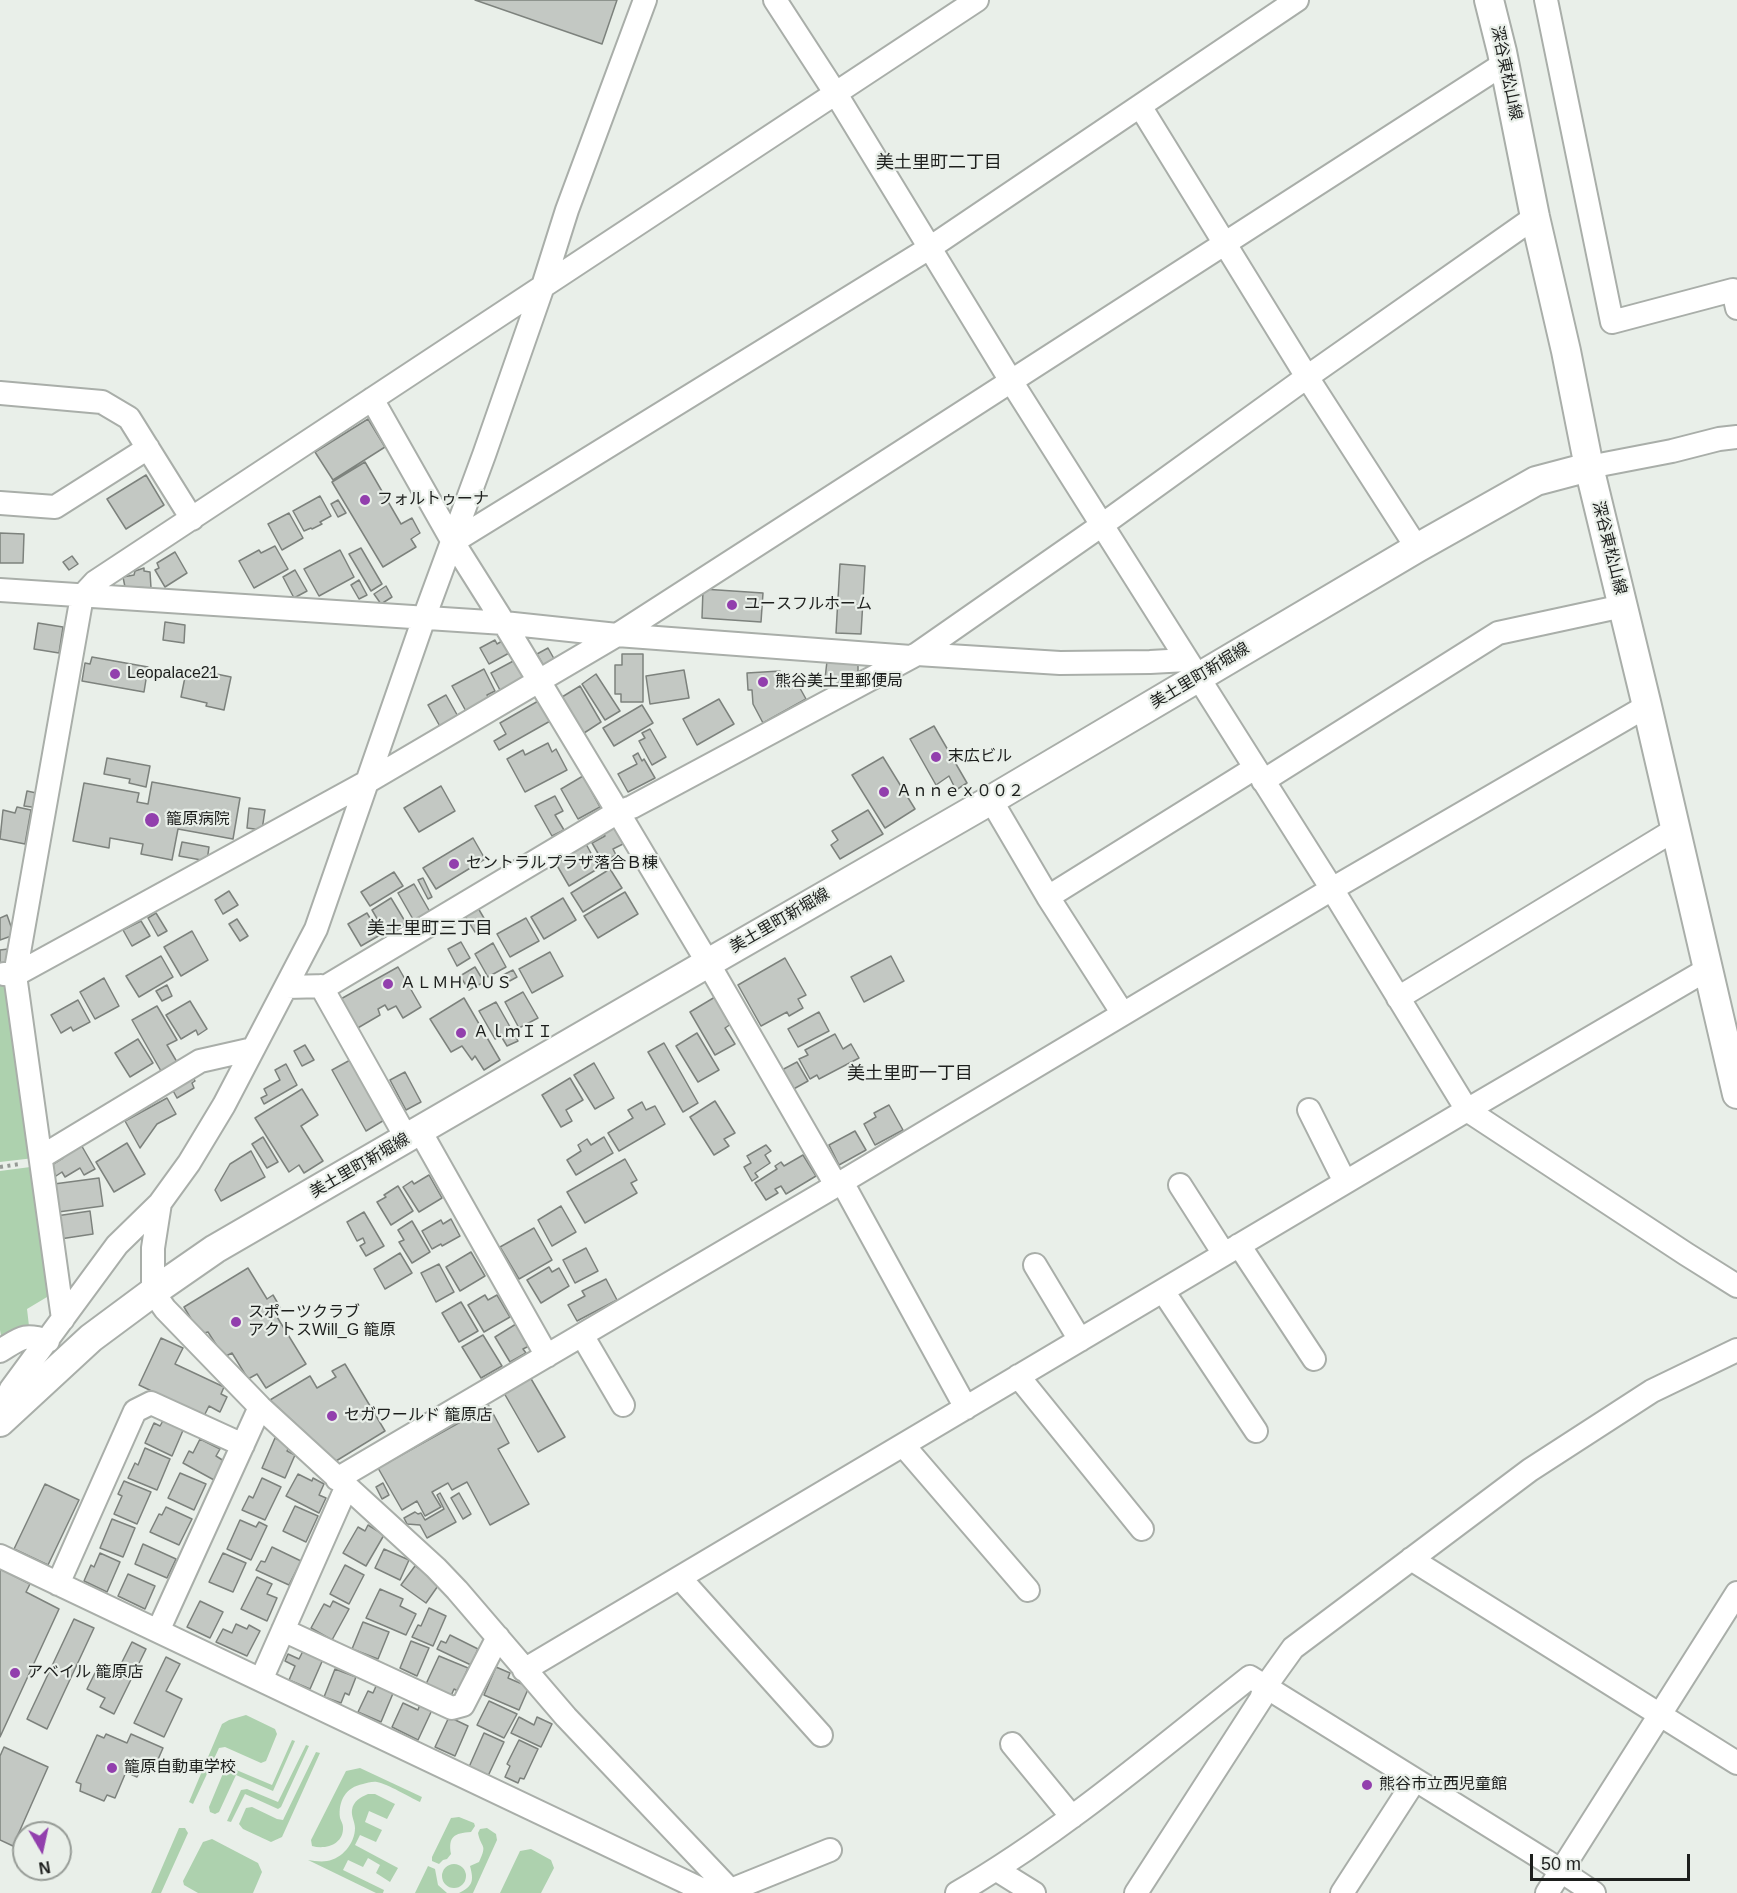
<!DOCTYPE html>
<html>
<head>
<meta charset="utf-8">
<style>
	body { margin:0 }
	#map { position:relative; width:1737px; height:1893px; overflow:hidden; background:#e9efe9; font-family:Arial,sans-serif }
	canvas { display:block }
	.north { position:absolute; left:12px; top:1821px; width:60px; height:60px; box-sizing:border-box; background:#e9efe9; border:2px solid #979c97; border-radius:50%; rotate:171deg; font-size:16px; font-weight:700; line-height:24px; text-align:center; color:#1d1f1d }
	.north::after { content:''; display:block; margin:auto; width:21px; height:27px; background:#923fad; clip-path:polygon(50% 0,100% 100%,50% 72%,0 100%) }
	.scale { position:absolute; left:1530px; top:1854px; width:160px; height:27px; box-sizing:border-box; border:3px solid #1d1f1d; border-top:0; padding-left:8px; font-size:18px; line-height:21px; white-space:nowrap; color:#1d1f1d; -webkit-text-stroke:4px #e9efe9; paint-order:stroke }
</style>
</head>
<body>
<div id="map">
<canvas width="1737" height="1893"></canvas>
<div class="north">N</div>
<div class="scale">50 m</div>
</div>
<script>
const context = document.querySelector('canvas').getContext('2d');
context.lineJoin = 'round';
function fill(path, color) { context.fillStyle = color; context.fill(path, 'evenodd'); }
function trace(path, color, width, dash) { context.strokeStyle = color; context.lineWidth = width; context.lineCap = dash ? 'butt' : 'round'; context.setLineDash(dash || []); context.stroke(path); }
function write(font, color, halo, rows, align = 'center') {
  context.font = font + ' Arial,"Noto Sans JP",sans-serif'; context.lineWidth = 4.5; context.setLineDash([]); context.textBaseline = 'middle'; context.strokeStyle = halo; context.fillStyle = color; for (const [text, x, y, turn = 0] of rows) {
    context.save(); context.translate(x, y); context.rotate((+turn || 0) * Math.PI / 180); context.textAlign = isNaN(turn) ? turn : align; if (halo) context.strokeText(text, 0, 0); context.fillText(text, 0, 0); context.restore();
  }
}
fill(new Path2D(`
	M0 982 12 988 34 1158 0 1162Z
	M38 1166 52 1294 27 1309 29 1326 2 1341 0 1330V1171Z
	M246 1715 275 1729 277 1734 266 1761 261 1763 225 1747 219 1748 193 1804 189 1802 222 1724 229 1720Z
	M292 1740 295 1741 273 1791 236 1775 219 1812 215 1814 210 1812 209 1807 224 1771 234 1769 272 1785Z
	M306 1745 309 1746 281 1807 278 1809 245 1794 231 1822 227 1821 241 1790 247 1789 278 1802Z
	M316 1752 320 1753 282 1837 271 1842 243 1829 239 1824 246 1808 252 1807 277 1819 283 1820Z
	M360 1768 422 1797 420 1802C409 1797 388 1784 377 1782 373 1781 367 1783 363 1784 346 1787 338 1801 340 1818 341 1821 343 1824 343 1827 344 1844 326 1850 312 1846L311 1840 346 1771Z
	M368 1794H375L395 1804 387 1819 369 1811 365 1822 382 1830 376 1842 360 1835 355 1845 398 1868 390 1882 376 1873 380 1865 368 1858 363 1867 348 1860 343 1870 384 1890 383 1893H376L308 1860C314 1861 321 1862 327 1861 342 1859 355 1843 355 1828 355 1822 351 1816 352 1810 353 1801 361 1797 368 1794Z
	M459 1817 474 1823 475 1826 471 1832C454 1833 448 1837 451 1854L447 1859 443 1860 439 1864 432 1861V1857L451 1818Z
	M179 1828H185L188 1833 161 1893H151Z
	M487 1828 496 1834 497 1840 473 1893H459C473 1886 474 1881 470 1866L479 1862C488 1843 481 1849 478 1833L480 1829Z
	M212 1839 258 1863 262 1872 253 1893H198L184 1885 183 1881 203 1842Z
	M531 1849 551 1860 554 1868 541 1893H500L520 1851Z
	M442 1876a12 12 0 1 1 24 0a12 12 0 1 1-24 0Z
	M428 1866 435 1869 438 1885 447 1893H415Z`), '#add1ae');
const building = new Path2D(`
	M475 0H617L602 44Z
	M368 419 385 447 333 480 315 452Z
	M365 462 401 524 412 518 420 533 411 539 416 547 383 567 332 482Z
	M146 475 164 505 126 529 107 499Z
	M320 496 331 516 320 522 322 524 312 529 311 528 304 531 293 511Z
	M338 500 346 513 338 517 331 504Z
	M289 513 303 538 282 550 268 524Z
	M0 533 24 534 23 563H0Z
	M275 546 288 569 254 588 239 561 259 550 261 553Z
	M361 548 382 584 371 591 349 554Z
	M340 550 354 577 319 596 304 569Z
	M175 552 187 573 165 587 155 570 159 568 157 563Z
	M72 556 78 564 69 570 63 562Z
	M840 564 865 566 861 634 836 633Z
	M144 568V571L150 572 151 588 125 587 123 577 134 575 135 571Z
	M295 570 307 591 294 598 283 577Z
	M359 580 367 595 359 599 351 585Z
	M386 586 392 597 381 604 374 594Z
	M703 589 763 593 761 622 702 618Z
	M165 622 185 625 184 643 163 640Z
	M38 623 63 627 59 653 34 649Z
	M495 640 497 644 504 640 511 652 489 664 480 648Z
	M548 648 557 664 546 670 537 654Z
	M622 654H643V702H621V694H615V665H622Z
	M92 657 148 667 144 692 82 681 85 663 90 664Z
	M517 659 527 676 501 692 491 673Z
	M827 661 858 663V674L846 680 825 679Z
	M484 669 495 691 487 695 490 701 467 713 452 686Z
	M197 670 231 677 224 710 206 706 207 703 181 697 186 672 196 674Z
	M684 670 689 698 650 704 646 676Z
	M780 671 781 682 796 681 806 699 763 723 753 704 752 690H748L747 673Z
	M596 674 620 711 605 720 582 684Z
	M580 686 601 722 581 735 573 722 576 720 562 697Z
	M446 695 460 720 442 730 428 705Z
	M719 699 734 724 697 745 683 719Z
	M540 700 552 720 499 750 494 741 506 734 500 723Z
	M642 705 653 723 614 746 603 728Z
	M934 726 967 783 956 790 949 776 936 785 910 739Z
	M650 729 666 757 652 765 639 741 645 738 642 733Z
	M548 743 552 752 556 749 567 770 525 792 507 759 523 750 525 755Z
	M638 753 642 761 644 759 655 778 628 792 618 774 637 764 633 756Z
	M883 757 915 809 885 828 852 775Z
	M107 758 150 766 146 787 129 783 130 779 104 774Z
	M583 776 600 807 578 819 561 789Z
	M152 782 240 798 233 839 178 829 172 860 141 854 143 844 110 838 109 848 73 841 84 783 139 793 137 802 148 804Z
	M441 786 455 811 419 832 404 808Z
	M27 791 41 794 39 808 24 806Z
	M555 796 563 811 555 815 564 830 552 836 535 806Z
	M17 807 31 810 25 844 0 839 3 810 15 813Z
	M249 808 265 810 262 830 247 828Z
	M868 810 883 834 840 859 831 845 838 840 832 831Z
	M613 825 623 844 613 849 616 855 603 862 592 843 605 836 602 831Z
	M473 838 485 859 436 889 423 868Z
	M182 842 209 847 207 861 179 856Z
	M586 844 599 868 569 886 555 862Z
	M610 869 622 888 583 912 571 893Z
	M394 872 403 886 370 906 361 892Z
	M423 878 432 897 428 899 418 880Z
	M414 884 430 912 414 921 398 893Z
	M229 891 238 905 223 914 215 900Z
	M625 892 638 914 598 938 584 916Z
	M391 898 406 923 386 934 372 910Z
	M563 898 576 920 544 939 531 917Z
	M478 908 488 925 475 932 465 916Z
	M156 913 167 931 158 936 148 918Z
	M367 913 380 935 361 946 348 924Z
	M7 915 14 935 0 940V918Z
	M526 918 539 941 510 957 497 934Z
	M237 919 248 936 240 941 229 924Z
	M141 921 150 936 132 946 123 930Z
	M192 931 208 960 181 976 164 947Z
	M461 942 470 958 457 966 448 949Z
	M493 943 506 967 488 977 475 954Z
	M8 949 10 965 0 966V950Z
	M550 952 563 976 532 993 519 969Z
	M161 956 173 977 139 997 126 976Z
	M891 956 904 981 864 1002 851 977Z
	M785 958 806 995 798 999 803 1008 789 1016 787 1012 761 1026 738 985Z
	M398 967 421 1007 403 1018 396 1006 388 1010 385 1005 378 1009 380 1015 356 1029 339 1000Z
	M475 967 484 982 469 990 460 976Z
	M513 970 517 977 506 983 503 975Z
	M104 978 119 1006 95 1019 80 992Z
	M167 985 172 996 162 1001 156 991Z
	M523 992 538 1018 519 1028 505 1002Z
	M715 997 731 1024 725 1028 735 1044 715 1055 690 1012Z
	M464 998 500 1060 484 1070 475 1056 472 1060 462 1046 451 1052 430 1019Z
	M78 1000 90 1022 73 1031 71 1027 61 1033 51 1015Z
	M190 1001 207 1029 198 1035 196 1030 181 1039 166 1015Z
	M496 1002 518 1041 507 1046 501 1036 495 1039 479 1011Z
	M157 1006 177 1040 167 1045 177 1062 161 1071 132 1020Z
	M819 1012 829 1031 798 1047 788 1029Z
	M697 1033 719 1070 698 1082 676 1046Z
	M835 1034 843 1049 851 1044 859 1058 819 1079 817 1075 810 1079 799 1059 808 1055 805 1050Z
	M138 1039 153 1063 130 1077 115 1053Z
	M664 1043 698 1103 683 1112 648 1052Z
	M305 1045 314 1060 302 1066 294 1051Z
	M352 1059 386 1119 366 1131 332 1070Z
	M797 1062 808 1081 790 1091 780 1071Z
	M594 1063 614 1098 595 1109 574 1075Z
	M286 1064 297 1085 264 1104 261 1098 267 1095 264 1089 280 1080 275 1070Z
	M405 1072 421 1102 406 1110 390 1080Z
	M192 1075 195 1081 192 1083 194 1088 177 1098 171 1087Z
	M570 1078 583 1100 566 1110 572 1121 561 1127 542 1095Z
	M302 1089 318 1115 301 1126 323 1161 304 1173 299 1165 289 1172 255 1118Z
	M167 1098 176 1114 157 1124 140 1148 125 1121Z
	M715 1101 735 1133 724 1139 729 1146 714 1155 690 1117Z
	M642 1102 646 1110 655 1106 665 1124 619 1151 608 1133 633 1118 628 1110Z
	M889 1105 903 1130 875 1145 864 1124 876 1117 874 1113Z
	M855 1131 866 1150 839 1165 829 1145Z
	M263 1137 278 1162 267 1168 252 1144Z
	M604 1137 613 1153 576 1175 567 1160 581 1151 578 1145 587 1139 591 1145Z
	M80 1143 95 1169 84 1175 80 1168 65 1177 62 1172 56 1176 50 1166 63 1158 60 1154Z
	M127 1143 145 1174 114 1192 96 1162Z
	M766 1145 771 1151 765 1155 770 1163 755 1173 758 1177 752 1181 744 1167 751 1163 747 1156Z
	M251 1151 265 1177 221 1201 215 1190 230 1164Z
	M803 1155 816 1176 786 1194 781 1186 775 1189 778 1193 766 1200 755 1183 777 1169 775 1166 781 1162 784 1166Z
	M625 1159 637 1180 631 1183 637 1193 585 1223 567 1192Z
	M429 1175 442 1198 419 1212 403 1187 412 1181 414 1184Z
	M99 1178 103 1206 58 1212 54 1184Z
	M398 1186 413 1211 391 1225 377 1202 386 1197 384 1195Z
	M561 1206 576 1232 552 1246 538 1220Z
	M90 1211 93 1234 60 1239 56 1216Z
	M364 1212 384 1246 366 1256 360 1246 365 1243 363 1238 357 1241 347 1222Z
	M451 1219 460 1236 442 1246 441 1244 432 1249 422 1231 441 1220 443 1224Z
	M412 1221 430 1252 412 1263 399 1242 404 1240 398 1230Z
	M534 1228 552 1260 519 1279 500 1247Z
	M586 1248 598 1271 575 1283 563 1260Z
	M471 1252 485 1276 460 1291 446 1267Z
	M400 1253 412 1273 385 1289 374 1269Z
	M439 1264 454 1292 436 1302 421 1273Z
	M549 1267 552 1272 559 1268 569 1286 541 1303 527 1280Z
	M248 1268 267 1299 273 1295 280 1307 274 1312 306 1364 266 1388 257 1374 248 1379 232 1353 224 1357 208 1332 200 1334 184 1307Z
	M606 1279 617 1300 577 1321 568 1305 585 1296 582 1291Z
	M485 1295 488 1300 497 1295 510 1317 484 1332 468 1305Z
	M461 1302 478 1331 459 1342 442 1313Z
	M516 1324 529 1346 523 1349 526 1353 510 1362 495 1337Z
	M483 1335 502 1366 481 1378 462 1347Z
	M161 1338 183 1348 175 1364 224 1387 221 1394 227 1397 220 1412 209 1406 204 1416 139 1385Z
	M345 1364 385 1431 336 1461 270 1400 310 1376 317 1388 336 1377 332 1371Z
	M530 1377 565 1437 538 1452 504 1393Z
	M489 1406 509 1443 498 1449 529 1504 490 1525 467 1482 452 1490 448 1483 432 1492 441 1507 425 1516 417 1501 402 1510 378 1468Z
	M164 1419 184 1428 172 1456 145 1443 154 1423 160 1426Z
	M275 1438 290 1445 287 1451 295 1455 285 1478 262 1468Z
	M200 1439 220 1449 216 1456 224 1461 214 1480 183 1463 189 1451 193 1453Z
	M145 1448 170 1459 157 1490 128 1478 135 1463 138 1465Z
	M180 1473 206 1484 194 1510 168 1498Z
	M298 1474 312 1481 313 1478 324 1484 319 1495 326 1498 319 1513 286 1496Z
	M262 1478 281 1487 265 1520 242 1510 249 1496 253 1498Z
	M124 1481 151 1492 137 1524 114 1514 122 1496 118 1494Z
	M383 1483 389 1495 382 1499 376 1487Z
	M45 1484 79 1500 48 1565 14 1549Z
	M440 1493 456 1522 427 1538 420 1525 407 1524 404 1518 415 1512 418 1514 421 1513 425 1520 444 1509 437 1495Z
	M459 1493 471 1514 463 1519 451 1498Z
	M295 1506 318 1516 306 1542 283 1531Z
	M166 1507 192 1519 179 1545 150 1532 159 1514 162 1515Z
	M112 1519 135 1528 123 1557 100 1548Z
	M240 1520 256 1527 259 1522 267 1526 251 1560 227 1549Z
	M368 1525 384 1535 366 1566 343 1553 358 1527 365 1531Z
	M143 1544 176 1559 167 1578 135 1564Z
	M272 1547 301 1561 289 1585 256 1570 261 1561 265 1562Z
	M384 1549 409 1560 400 1580 375 1568Z
	M100 1553 120 1562 107 1592 84 1581 91 1565 94 1567Z
	M223 1553 246 1563 233 1592 209 1582Z
	M345 1565 364 1575 349 1604 330 1594Z
	M415 1566 440 1583 426 1603 401 1585Z
	M0 1569 30 1584 26 1592 59 1609 0 1737Z
	M128 1574 155 1586 145 1609 118 1596Z
	M257 1577 272 1584 267 1594 277 1598 267 1621 241 1609Z
	M380 1589 403 1599 400 1606 416 1614 406 1635 366 1618Z
	M200 1601 223 1612 210 1638 187 1627Z
	M333 1601 349 1609 332 1640 311 1628 324 1604 330 1607Z
	M429 1608 446 1616 433 1646 412 1637 418 1625 421 1626Z
	M74 1619 94 1628 47 1729 27 1719Z
	M363 1622 389 1632 378 1659 352 1649Z
	M236 1624 247 1629 249 1625 260 1631 247 1656 216 1642 223 1629 232 1633Z
	M450 1635 478 1649 471 1665 437 1649 441 1641 446 1643Z
	M411 1641 429 1648 417 1676 400 1668Z
	M132 1642 146 1649 114 1714 100 1707 105 1698 87 1689 98 1667 115 1676Z
	M304 1649 324 1657 310 1689 289 1680 295 1666 285 1661 288 1654 299 1659Z
	M439 1656 468 1668 458 1691 454 1689 451 1696 426 1684Z
	M166 1657 180 1664 166 1691 182 1699 164 1737 134 1723Z
	M496 1667 510 1673 508 1678 529 1687 519 1710 484 1695Z
	M335 1669 356 1677 349 1695 345 1693 341 1703 324 1697Z
	M377 1684 394 1691 381 1722 358 1712 368 1691 373 1693Z
	M489 1701 517 1714 504 1738 477 1725Z
	M403 1703 418 1710 420 1704 432 1710 418 1740 392 1727Z
	M449 1717 468 1726 455 1756 435 1747Z
	M519 1717 534 1725 537 1717 552 1724 541 1747 511 1733Z
	M484 1733 504 1742 488 1776 469 1767Z
	M106 1734 127 1743 131 1734 163 1748 156 1764 145 1760 137 1777 126 1772 115 1798 107 1795 104 1801 80 1791 81 1784 76 1782 97 1735 104 1738Z
	M519 1740 538 1749 524 1779 520 1778 518 1783 505 1777 510 1766 507 1764Z
	M4 1747 48 1767 13 1846 0 1840V1756Z`);
fill(building, '#c3c8c3');
trace(building, '#7d827d', 1.5);
const minor = new Path2D(`
	M645 0 567 210 543 286 484 455 424 618 316 929 224 1105 189 1163 160 1203 153 1248V1292L165 1309 260 1407 436 1568 457 1590 566 1717 733 1893
	M775 0 836 94 1011 381 1332 889 1467 1110 1686 1254 1737 1286
	M1546 0 1612 322 1733 290 1737 308
	M1140 106 1307 377 1417 548
	M0 393 102 402 129 418 192 519
	M372 399 453 542 504 623 618 812 708 963 836 1185
	M1589 467 1672 451 1719 439 1737 437
	M0 503 55 507 148 448
	M453 542 931 247 1297 0
	M0 590 504 623 617 635 911 657
	M917 654 1060 663 1150 662 1187 660
	M1263 781 1498 633 1623 606
	M991 800 1048 897 1123 1014
	M1048 897 1255 768
	M4 974 15 975 367 782 617 635 1505 63
	M321 986 407 1139
	M286 987 327 986 618 812 632 807 917 654 1102 525 1307 377 1535 217
	M1398 998 1676 829
	M1309 1110 1345 1182
	M420 1131 547 1356
	M41 1157 200 1061 253 1049
	M842 1182 966 1408
	M1180 1185 1224 1254
	M1239 1245 1314 1359
	M1035 1265 1080 1340
	M1163 1291 1256 1431
	M63 1319 15 975 82 596 95 582 977 0
	M582 1335 623 1405
	M0 1351C21 1338 24 1333 48 1341
	M1018 1376 1142 1529
	M0 1412 11 1389 117 1245 160 1203
	M903 1445 1028 1590
	M337 1479 842 1182 1332 889 1647 706
	M0 1556 709 1893
	M1411 1559 1737 1763
	M680 1578 821 1735
	M58 1584 135 1411 151 1403 243 1445
	M283 1630 452 1708 463 1705 498 1637
	M158 1631 260 1407
	M524 1670 1467 1110 1708 969
	M261 1680 346 1488
	M1012 1744 1072 1817
	M997 1870 1034 1893
	M731 1890 830 1850
	M957 1893C1062 1832 1155 1752 1250 1677L1546 1861 1594 1893
	M1136 1893 1261 1699 1265 1687 1293 1648 1530 1470 1652 1391 1737 1350
	M1342 1893 1415 1780
	M1547 1893 1737 1593`);
const major = new Path2D(`
	M1489 0 1502 52 1535 217 1566 351 1589 467 1647 706 1737 1094
	M0 1422 91 1338 153 1292 215 1249 708 963 991 800 1417 548 1536 481 1589 467`);
trace(minor, '#a9aea9', 26);
trace(major, '#a9aea9', 32);
trace(new Path2D(`
	M0 1167 20 1164`), '#959a95', 4, [3, 4.5]);
trace(minor, '#fff', 22);
trace(major, '#fff', 28);
for (const [x, y, r, color] of [
	[365,500,6,"#923fad"],
	[732,605,6,"#923fad"],
	[115,674,6,"#923fad"],
	[763,682,6,"#923fad"],
	[936,757,6,"#923fad"],
	[884,792,6,"#923fad"],
	[152,820,8,"#923fad"],
	[454,864,6,"#923fad"],
	[388,984,6,"#923fad"],
	[461,1033,6,"#923fad"],
	[236,1322,6,"#923fad"],
	[332,1416,6,"#923fad"],
	[15,1673,6,"#923fad"],
	[112,1768,6,"#923fad"],
	[1367,1785,6,"#923fad"]
]) { const dot = new Path2D(); dot.arc(x, y, r, 0, 2 * Math.PI); context.fillStyle = color; context.fill(dot); trace(dot, '#e9efe9', 2); }
write('16px', '#1d1f1d', '#e9efe9', [
	["深谷東松山線",1506,73,78],
	["深谷東松山線",1609,548,76],
	["美土里町新堀線",1200,676,-31],
	["美土里町新堀線",780,921,-30],
	["美土里町新堀線",360,1166,-30]
]);
write('16px', '#1d1f1d', '#e9efe9', [
	["フォルトゥーナ",377,500],
	["ユースフルホーム",744,605],
	["Leopalace21",127,674],
	["熊谷美土里郵便局",775,682],
	["末広ビル",948,757],
	["Ａｎｎｅｘ００２",896,792],
	["籠原病院",166,820],
	["セントラルプラザ落合Ｂ棟",466,864],
	["ＡＬＭＨＡＵＳ",400,984],
	["ＡｌｍＩＩ",473,1033],
	["スポーツクラブ",248,1313],
	["アクトスWill_G 籠原",248,1331],
	["セガワールド 籠原店",344,1416],
	["アベイル 籠原店",27,1673],
	["籠原自動車学校",124,1768],
	["熊谷市立西児童館",1379,1785]
], 'left');
write('18px', '#1d1f1d', '#e9efe9', [
	["美土里町二丁目",939,163],
	["美土里町三丁目",430,929],
	["美土里町一丁目",910,1074]
]);
</script>
</body>
</html>
